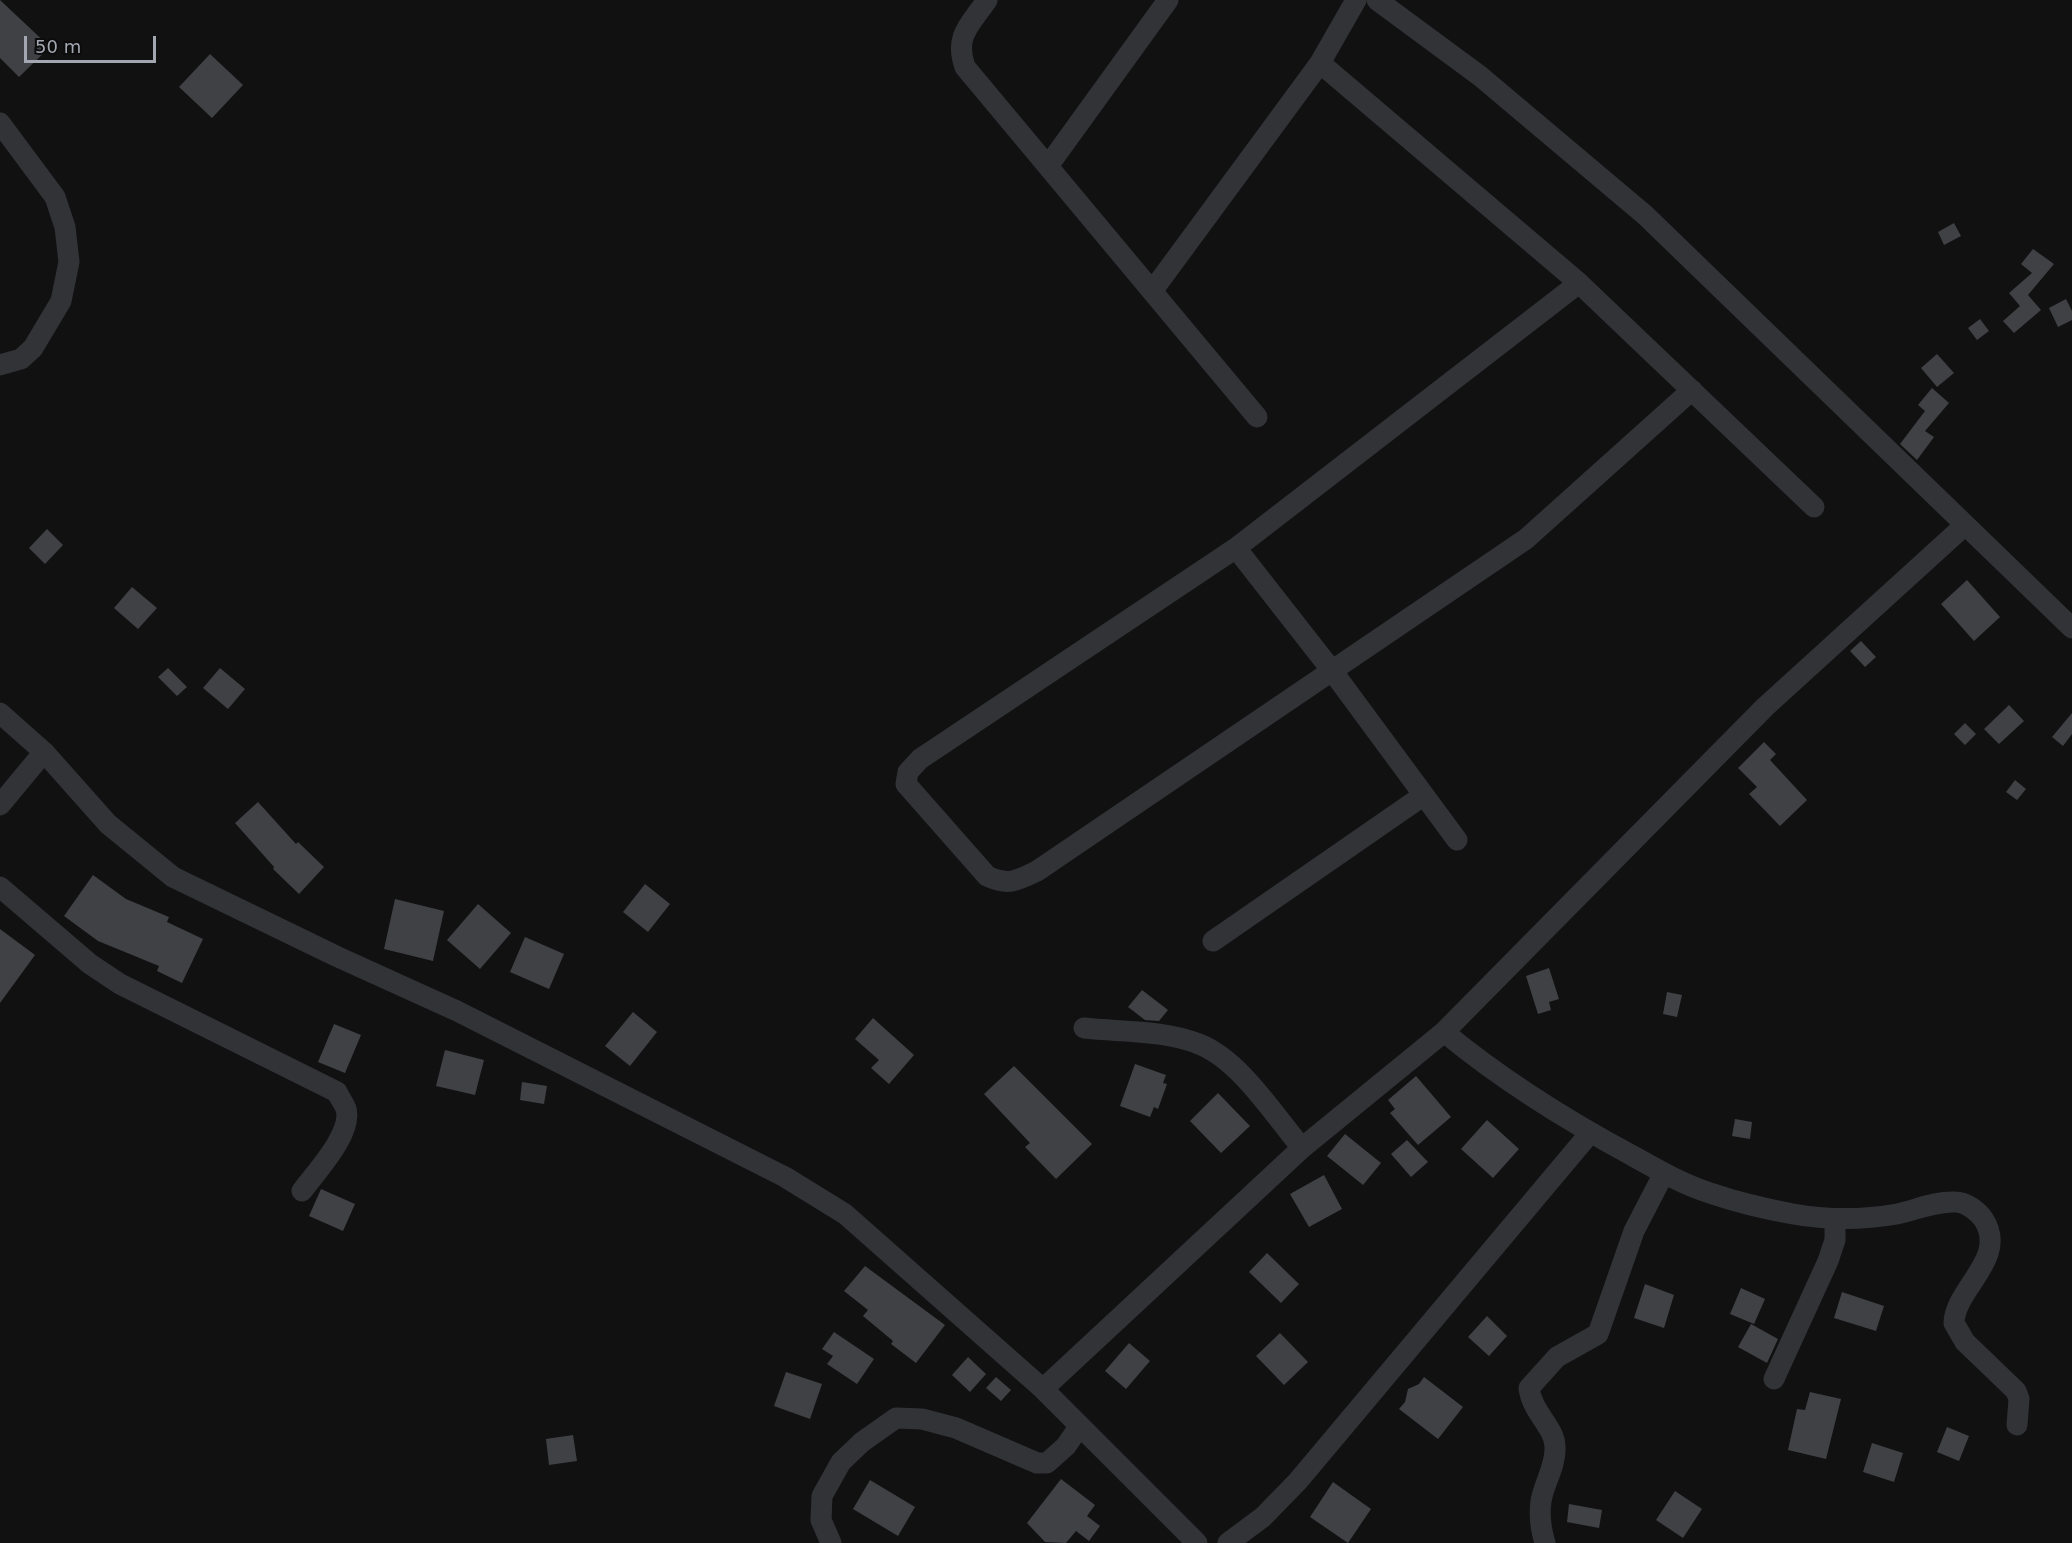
<!DOCTYPE html>
<html>
<head>
<meta charset="utf-8">
<style>
	body { margin:0 }
	#map { position:relative; width:2072px; height:1543px; overflow:hidden; background:#111112; font-family:"DejaVu Sans",sans-serif }
	canvas { display:block }
	.scale { position:absolute; left:24px; top:36px; width:132px; height:27px; box-sizing:border-box; border:3px solid #a3a7b2; border-top:0; padding-left:8px; font-size:18px; line-height:21px; white-space:nowrap; color:#a3a7b2; -webkit-text-stroke:4px #0c0c0d; paint-order:stroke }
</style>
</head>
<body>
<div id="map">
<canvas width="2072" height="1543"></canvas>
<div class="scale">50 m</div>
</div>
<script>
const context = document.querySelector('canvas').getContext('2d');
context.lineJoin = 'round';
function fill(path, color) { context.fillStyle = color; context.fill(path, 'evenodd'); }
function trace(path, color, width, dash) { context.strokeStyle = color; context.lineWidth = width; context.lineCap = dash ? 'butt' : 'round'; context.setLineDash(dash || []); context.stroke(path); }
fill(new Path2D(`
	M0 0 50 47 19 77 0 58Z
	M210 54 243 85 212 118 179 87Z
	M1954 223 1961 236 1944 245 1938 232Z
	M2033 249 2054 264 2028 295 2041 310 2014 333 2003 321 2020 306 2009 293 2032 273 2021 264Z
	M2066 299 2072 311V320L2058 327 2049 308Z
	M1980 319 1989 331 1977 340 1968 328Z
	M1937 354 1954 373 1937 387 1921 368Z
	M1932 388 1949 403 1925 431 1934 437 1917 460 1900 444 1925 411 1918 405Z
	M47 529 63 545 45 564 29 548Z
	M1967 580 2000 617 1974 641 1941 604Z
	M132 587 157 608 138 629 114 608Z
	M1861 641 1876 657 1865 667 1850 651Z
	M168 668 187 687 177 696 158 677Z
	M220 668 245 689 228 709 203 688Z
	M2009 705 2024 721 1999 744 1984 729Z
	M2072 713V734L2063 746 2052 737Z
	M1965 723 1976 734 1965 745 1954 734Z
	M1764 742 1776 754 1770 760 1807 800 1780 826 1749 794 1757 787 1738 768Z
	M2015 780 2026 789 2017 800 2006 792Z
	M258 802 296 844 298 842 324 867 299 894 273 869 274 867 235 823Z
	M93 875 126 899 169 917 167 922 203 939 182 983 157 971 159 966 98 941 64 916Z
	M645 884 670 904 648 932 623 912Z
	M395 899 444 911 433 961 384 949Z
	M478 904 511 933 480 969 447 940Z
	M0 929 35 955 0 1003Z
	M525 937 564 954 549 989 510 972Z
	M1549 968 1559 999 1549 1002 1551 1010 1538 1014 1526 976Z
	M1142 990 1168 1010 1159 1021 1145 1020 1128 1007Z
	M1667 992 1682 995 1677 1017 1663 1014Z
	M633 1012 657 1032 630 1066 605 1046Z
	M873 1018 914 1055 889 1084 871 1068 879 1060 855 1039Z
	M334 1024 361 1035 345 1073 318 1062Z
	M445 1050 484 1060 475 1095 436 1086Z
	M1135 1064 1166 1075 1163 1083 1167 1084 1158 1109 1154 1107 1150 1117 1120 1106Z
	M1014 1066 1092 1144 1056 1179 1025 1147 1030 1143 984 1094Z
	M1416 1076 1451 1117 1418 1145 1390 1113 1395 1109 1388 1100Z
	M522 1082 547 1086 544 1104 520 1100Z
	M1218 1093 1250 1126 1221 1153 1190 1121Z
	M1735 1119 1752 1122 1750 1139 1732 1136Z
	M1487 1120 1519 1149 1493 1178 1461 1149Z
	M1345 1134 1381 1163 1363 1185 1327 1156Z
	M1407 1140 1428 1162 1411 1177 1391 1154Z
	M1324 1175 1342 1209 1309 1227 1290 1194Z
	M321 1189 355 1204 343 1231 309 1216Z
	M1267 1253 1299 1284 1281 1303 1249 1272Z
	M865 1266 945 1325 916 1363 891 1344 893 1341 863 1316 868 1310 844 1291Z
	M1645 1284 1674 1295 1664 1328 1634 1318Z
	M1741 1288 1765 1299 1754 1324 1730 1314Z
	M1842 1292 1884 1306 1876 1331 1834 1318Z
	M1487 1316 1507 1336 1489 1356 1468 1337Z
	M1751 1324 1778 1339 1767 1363 1738 1347Z
	M834 1332 874 1359 857 1384 827 1364 833 1356 822 1349Z
	M1280 1333 1308 1362 1284 1385 1256 1356Z
	M1129 1343 1150 1361 1126 1389 1105 1371Z
	M968 1357 986 1374 970 1392 952 1375Z
	M786 1372 822 1384 810 1419 774 1406Z
	M996 1377 1011 1390 1001 1401 986 1388Z
	M1424 1377 1463 1407 1438 1439 1399 1409 1405 1402 1408 1389 1419 1384Z
	M1810 1392 1841 1399 1826 1459 1788 1450 1797 1409 1805 1410Z
	M1947 1427 1969 1436 1959 1461 1937 1452Z
	M573 1435 577 1461 549 1465 546 1439Z
	M1872 1443 1903 1453 1894 1482 1863 1472Z
	M1061 1479 1095 1505 1087 1516 1100 1526 1089 1541 1076 1531 1066 1543 1045 1542 1027 1523Z
	M870 1480 915 1507 898 1536 853 1509Z
	M1333 1482 1371 1509 1348 1543 1310 1517Z
	M1675 1491 1702 1509 1683 1538 1656 1520Z
	M1569 1504 1602 1510 1599 1528 1567 1522Z`), '#404145');
trace(new Path2D(`
	M987 0C970 25 954 36 965 67L1257 417
	M1377 0 1480 76 1645 215 2072 628
	M1320 63 1579 283 1814 507
	M0 123 55 197 65 227 69 262 61 301 33 348 21 359 0 365
	M1048 166 1168 0
	M1579 283 1236 548 920 759 908 772 906 784 987 876C1008 886 1017 881 1037 871L1526 539 1692 390
	M1153 290 1320 63 1356 0
	M1236 548 1333 672 1457 840
	M0 713 44 752 108 824 173 877 338 957 457 1011 785 1177 845 1214 1043 1389 1197 1543
	M0 805 44 752
	M0 887 90 964 120 984 337 1092C339 1097 344 1103 346 1109 353 1133 316 1172 302 1191
	M1213 941 1424 795
	M1084 1028C1121 1032 1165 1030 1199 1044 1240 1060 1274 1115 1302 1148
	M1444 1032C1502 1080 1566 1120 1633 1156 1658 1170 1682 1184 1710 1193 1736 1202 1766 1209 1793 1214 1827 1220 1863 1220 1897 1214 1916 1210 1935 1201 1955 1202 1966 1202 1978 1211 1984 1220 2008 1259 1955 1288 1954 1323L1965 1342 2016 1391 2019 1399 2017 1425
	M1774 1379 1828 1261 1835 1240V1219
	M1043 1389 1302 1148 1444 1032 1765 707 1964 526
	M831 1543 821 1520 822 1496 841 1462 862 1442 896 1418 922 1419 956 1428 1037 1463H1047L1066 1446 1079 1427
	M1228 1543 1263 1517 1298 1481 1590 1133
	M1545 1543C1541 1530 1539 1515 1541 1501 1544 1483 1556 1466 1555 1447 1555 1427 1532 1413 1529 1388L1557 1357 1598 1334 1634 1231 1663 1175`), '#323337', 21);
</script>
</body>
</html>
